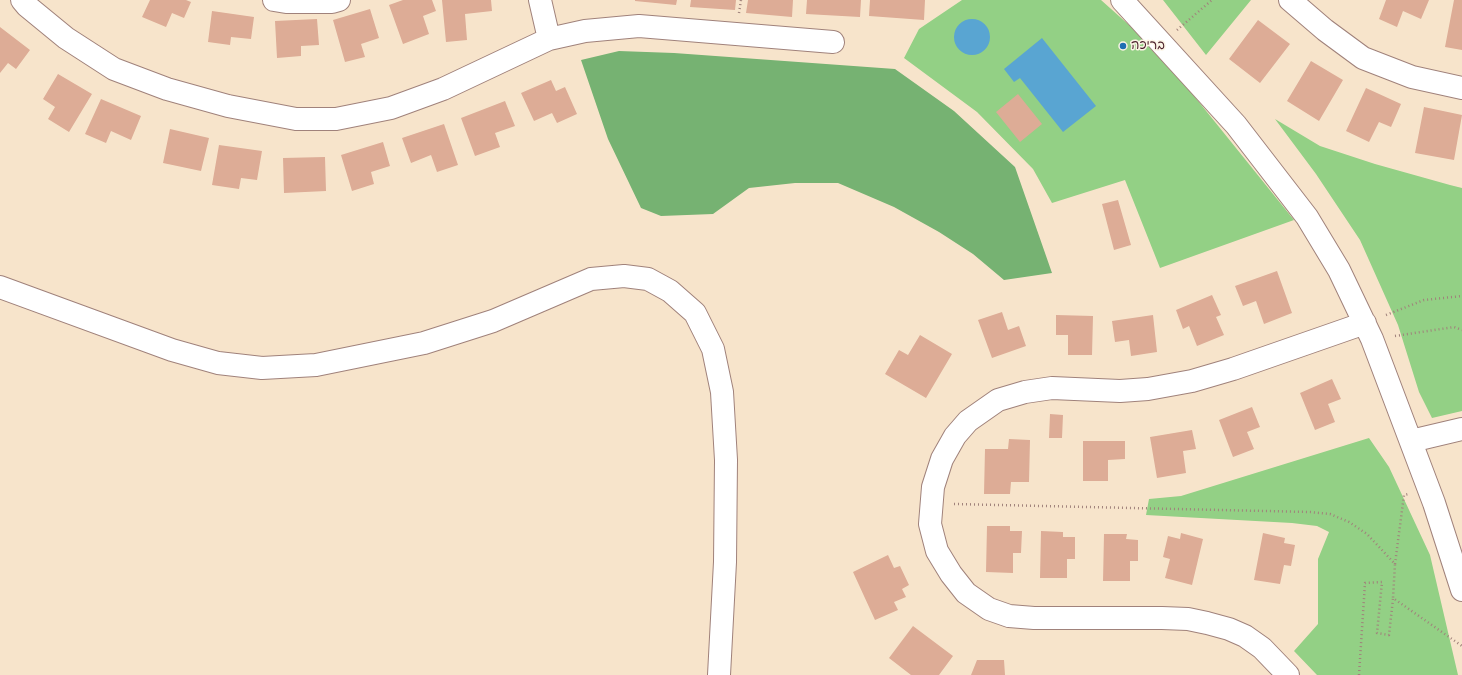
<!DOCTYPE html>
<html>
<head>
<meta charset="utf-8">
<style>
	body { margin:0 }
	canvas { display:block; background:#f7e4cb }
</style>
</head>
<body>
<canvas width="1462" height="675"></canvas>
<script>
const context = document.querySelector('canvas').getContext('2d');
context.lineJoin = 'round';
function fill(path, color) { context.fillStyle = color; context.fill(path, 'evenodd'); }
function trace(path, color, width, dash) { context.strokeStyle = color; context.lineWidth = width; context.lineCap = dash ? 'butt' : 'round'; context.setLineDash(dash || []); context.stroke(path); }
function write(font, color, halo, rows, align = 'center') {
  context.font = font + ' Itim,"Playpen Sans Hebrew",sans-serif'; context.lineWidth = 3; context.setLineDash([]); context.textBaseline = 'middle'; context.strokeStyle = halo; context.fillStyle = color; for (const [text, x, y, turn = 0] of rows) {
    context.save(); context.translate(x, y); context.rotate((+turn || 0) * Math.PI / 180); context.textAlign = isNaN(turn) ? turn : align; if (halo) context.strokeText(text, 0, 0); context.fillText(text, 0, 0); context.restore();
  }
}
fill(new Path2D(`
	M962 0H1101L1157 50 1294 220 1160 268 1125 180 1052 203 1033 169 977 112 904 58 919 29Z
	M1163 0H1251L1206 55Z
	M1275 119 1320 146 1375 164 1450 185 1462 188V411L1432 418 1419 392 1398 325 1360 240 1316 174Z
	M1369 438 1389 467 1430 555 1458 675H1317L1294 651 1318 624V559L1329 532 1317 526 1292 523 1146 515 1149 499 1181 496Z`), '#93d085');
fill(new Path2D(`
	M619 51 674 53 895 69 954 111 1015 167 1052 273 1004 280 973 254 939 232 894 207 838 183H795L749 188 713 214 661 216 641 208 608 139 581 60Z`), '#76b272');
fill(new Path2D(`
	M954 37a18 18 0 1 1 36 0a18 18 0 1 1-36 0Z
	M1042 38 1096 106 1063 132 1020 78 1014 82 1004 69Z`), '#59a5d2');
fill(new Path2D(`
	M150 0H186L191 2 184 18 172 13 166 27 142 17Z
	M403 0H432L436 11 423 16 429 34 403 44 389 5Z
	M442 0H491L492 11 465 14 467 40 446 42Z
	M635 0H677L676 5 635 1Z
	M691 0H736L735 10 690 7Z
	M748 0H793L792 17 746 13Z
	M807 0H861L860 17 806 14Z
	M870 0H925L924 20 869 16Z
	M1386 0H1429L1421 19 1403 11 1397 27 1379 19Z
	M1454 0H1462V50L1445 47Z
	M370 9 379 38 361 44 365 57 345 62 333 20Z
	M212 11 254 17 251 39 231 37 230 45 208 42Z
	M317 19 319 45 301 46V56L277 58 275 21Z
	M1258 20 1290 44 1260 83 1229 59Z
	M0 27 30 50 16 69 8 63 0 73Z
	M1311 61 1343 80 1319 121 1287 101Z
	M58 74 92 94 69 132 48 119 55 107 43 99Z
	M551 80 556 91 565 87 577 114 557 123 552 113 534 121 521 93Z
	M1366 88 1401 104 1391 127 1379 122 1369 142 1346 131Z
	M1018 94 1042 124 1020 142 996 112Z
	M101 99 141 116 131 140 111 131 106 143 85 134Z
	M505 101 515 126 495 133 500 147 475 156 461 118Z
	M1424 107 1462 115 1454 160 1415 153Z
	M444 124 458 165 437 172 431 155 411 163 402 138Z
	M170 129 209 138 201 171 163 163Z
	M383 142 390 166 371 172 374 184 352 191 341 155Z
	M219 145 262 151 257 180 241 178 239 189 212 185Z
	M325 157 326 191 284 193 283 158Z
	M1118 200 1131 245 1114 250 1102 204Z
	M1277 271 1292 313 1264 324 1256 301 1243 306 1235 286Z
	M1212 295 1221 315 1216 317 1224 335 1197 346 1189 326 1183 329 1176 310Z
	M1002 312 1008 330 1019 326 1026 346 992 358 978 320Z
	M1056 315 1093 316 1092 355H1068V335H1056Z
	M1153 315 1157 352 1131 356 1129 340 1115 342 1112 321Z
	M920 335 952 354 926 398 885 374 899 350 908 355Z
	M1332 379 1341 399 1328 404 1335 422 1315 430 1300 393Z
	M1252 407 1260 427 1247 432 1254 449 1233 457 1219 420Z
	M1050 414 1063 415 1062 438H1049Z
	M1192 430 1196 449 1183 451 1186 473 1157 478 1150 437Z
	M1009 439 1030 440 1029 482H1011L1010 494H984L985 449H1008Z
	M1083 441H1125V459L1108 460V481H1083Z
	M987 526H1010V531H1022L1021 553H1013V573L986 572Z
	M1041 531 1063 532V537H1075V559H1067V578H1040Z
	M1181 533 1203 539 1192 585 1165 578 1170 559 1163 557 1168 536 1180 539Z
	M1263 533 1285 538 1284 543 1295 545 1291 566 1284 565 1280 584 1254 580Z
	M1104 534H1127L1126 539 1138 540V561H1130V581H1103Z
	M888 555 894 568 900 566 909 585 902 589 906 597 894 602 898 610 875 620 853 572Z
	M913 626 953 656 939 675H911L889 658Z
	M977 660H1004L1005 675H971Z`), '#ddac96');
const minor = new Path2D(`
	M22 0 27 6 66 38 114 69 167 89 228 106 296 119H336L391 108 443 89 549 39 585 31 639 26 833 42
	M274 0 286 2H332L339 0
	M540 0 549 39
	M1122 0 1236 125 1307 217 1339 270 1372 339 1434 503 1462 590
	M1290 0 1325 30 1363 58 1412 77 1462 88
	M0 287 172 350 218 363 262 368 316 365 424 343 493 321 591 279 624 276 648 279 670 291 695 313 713 349 722 392 726 460 725 562 719 675
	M1411 441 1462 429
	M1288 675 1262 648 1245 636 1229 629 1207 623 1188 619 1162 618H1034L1009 616 989 609 966 593 951 574 937 551 930 524 933 487 942 459 955 436 968 421 998 400 1025 392 1052 388 1120 391 1148 389 1192 381 1233 369 1365 323`);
trace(minor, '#a0827b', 24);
trace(new Path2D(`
	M739 13 741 0
	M1177 30 1212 0
	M1386 315 1424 300 1462 296
	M1395 336 1454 327 1462 330
	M954 504 1310 512 1330 514 1349 522 1367 534 1395 564 1393 598 1462 646
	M1395 564 1404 495 1408 494
	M1359 675 1365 583 1382 582 1377 633 1389 635 1393 599`), '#a0827b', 2.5, [1, 3]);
trace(minor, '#fff', 22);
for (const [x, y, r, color] of [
	[1123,46,4,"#1f6fb2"]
]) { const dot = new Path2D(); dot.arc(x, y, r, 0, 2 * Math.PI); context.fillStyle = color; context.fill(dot); trace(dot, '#fcf5e5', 1.5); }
write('13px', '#4a1f2b', '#fcf5e5', [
	["בריכה",1131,46]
], 'left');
</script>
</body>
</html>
